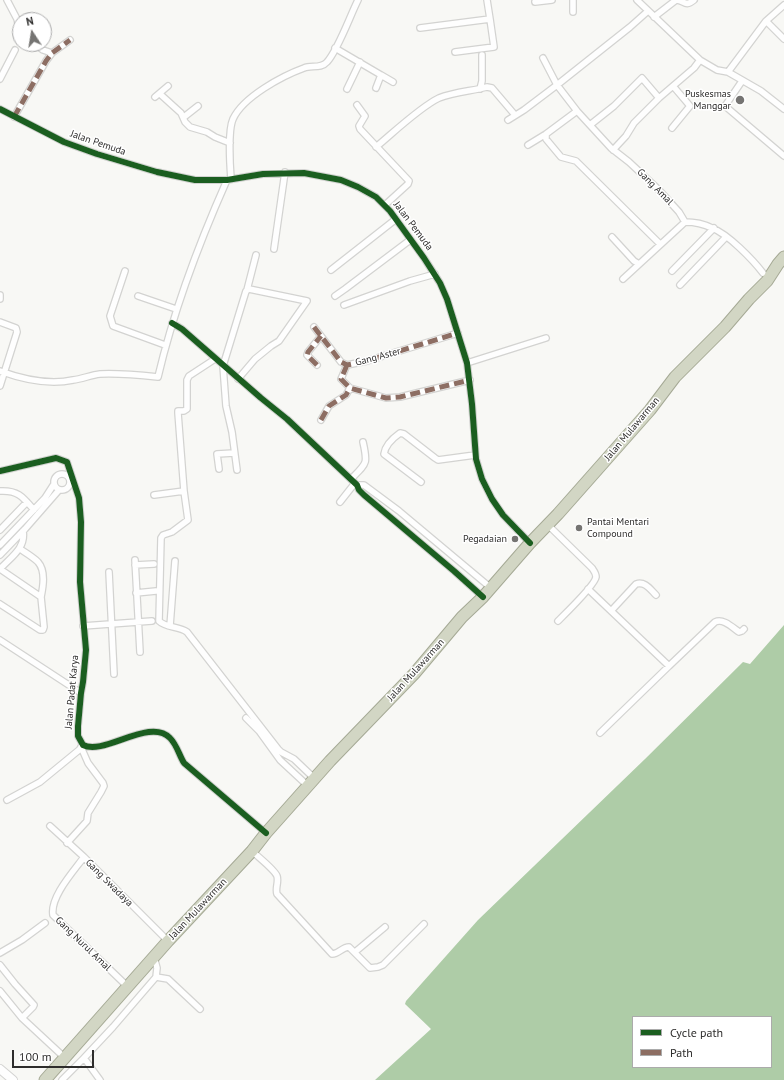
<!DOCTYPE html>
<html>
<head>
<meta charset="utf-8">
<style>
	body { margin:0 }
	#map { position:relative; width:784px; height:1080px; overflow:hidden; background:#f8f8f5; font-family:"PT Sans",sans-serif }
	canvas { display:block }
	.legend { position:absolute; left:632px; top:1016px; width:140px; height:52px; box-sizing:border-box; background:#fff; border:1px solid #ababab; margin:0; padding:5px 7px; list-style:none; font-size:12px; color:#2e2d2c }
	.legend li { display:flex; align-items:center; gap:8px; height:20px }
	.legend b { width:20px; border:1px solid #ababab }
	.north { position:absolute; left:12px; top:12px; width:40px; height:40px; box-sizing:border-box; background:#fff; border:1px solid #ababab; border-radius:50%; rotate:348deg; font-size:11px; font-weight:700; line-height:16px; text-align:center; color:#2e2d2c }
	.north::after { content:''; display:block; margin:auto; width:14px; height:18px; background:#757472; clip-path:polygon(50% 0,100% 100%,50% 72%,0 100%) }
	.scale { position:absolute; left:12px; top:1050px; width:82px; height:18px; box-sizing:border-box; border:2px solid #2e2d2c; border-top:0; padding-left:5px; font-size:12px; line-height:14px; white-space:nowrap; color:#2e2d2c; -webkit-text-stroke:3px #fff; paint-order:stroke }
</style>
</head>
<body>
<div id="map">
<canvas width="784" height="1080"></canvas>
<ul class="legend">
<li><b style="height:5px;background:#1b5e20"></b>Cycle path</li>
<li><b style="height:5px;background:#8d6e63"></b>Path</li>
</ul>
<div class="north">N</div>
<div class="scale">100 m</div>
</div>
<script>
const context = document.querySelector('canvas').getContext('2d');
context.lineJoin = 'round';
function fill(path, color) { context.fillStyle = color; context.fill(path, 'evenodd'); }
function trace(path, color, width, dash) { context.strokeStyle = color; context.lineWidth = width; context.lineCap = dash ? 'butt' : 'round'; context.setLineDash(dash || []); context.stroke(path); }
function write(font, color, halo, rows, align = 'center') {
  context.font = font + ' "PT Sans",sans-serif'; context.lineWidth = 3; context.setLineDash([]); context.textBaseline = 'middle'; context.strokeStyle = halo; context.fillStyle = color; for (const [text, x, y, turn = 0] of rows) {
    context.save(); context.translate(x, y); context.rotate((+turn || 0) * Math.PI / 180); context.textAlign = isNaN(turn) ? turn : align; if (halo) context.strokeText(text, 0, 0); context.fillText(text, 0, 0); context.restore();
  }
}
fill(new Path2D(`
	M784 625V1080H375L431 1029 405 1004 406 1001 478 920 645 759 743 662 750 664ZM633 1017H771V1067H633Z`), '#aecca7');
const street = new Path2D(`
	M7 0 17 19 20 30
	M573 0V12
	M637 0 700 60 717 70 728 72 761 91 784 109
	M535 2 552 0
	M654 17 676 0C685 0 684 8 694 0
	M766 21 784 39
	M420 28 490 19 487 0
	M35 44 43 50 52 53
	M335 48 381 75 376 88
	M455 52 494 47 490 19
	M543 58 557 85 577 111 611 148 629 162 659 190 679 212 685 222
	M728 72 766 21 784 5
	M381 75 393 82
	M0 79 15 50
	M742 81 725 106 784 156
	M347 89 360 62
	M480 89 482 81V55
	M160 94 181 113 185 122 190 127 207 132 215 137 230 143
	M155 97 168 86
	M357 105 365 116 359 126 360 129 409 181 408 184 385 205
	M0 109 64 142 97 154 157 172 195 180H227L263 174 304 173 341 180 358 187 376 197 390 211 424 258 440 283 447 299 467 363 472 404 476 459 482 479 492 499 503 515 530 543
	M577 111 546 134V139L561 157 576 161 660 244
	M14 117 46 61 52 53 70 40
	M184 117 198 106
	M508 120 524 110 557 85 630 27 648 11
	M590 125 614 106 642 78 659 98
	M672 128 690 106 673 86
	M528 145 546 134
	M376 147C393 133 420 107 439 98 454 92 472 91 487 87L492 88 515 115
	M613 150 626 136 634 123 659 98 694 68 700 60
	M231 179C230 166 228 130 233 119 243 97 282 76 304 68 311 65 321 69 327 62 338 50 350 16 358 0
	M685 222C695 222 704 224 712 228 728 234 753 260 763 273
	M612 237 634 261 639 264
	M274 249 285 172
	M331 270 396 219
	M125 271 110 316 113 326 165 345
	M672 271 714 228
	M623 279 685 222
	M680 285 726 237
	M247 290 256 255
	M0 295V299
	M138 296 176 309
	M335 296 345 289 410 240
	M344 305 410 281 435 274
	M0 322 16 328 17 332 0 386
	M172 323 182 329 261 398 287 419 357 485 359 490 364 495 454 571 483 597
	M314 327 341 362 347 365 367 361 458 333
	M467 363 546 338
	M317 365 307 355 308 352 321 336
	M347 365 341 379 350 388 386 398 400 397 470 380
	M0 371C22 379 50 385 73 380 82 379 91 375 100 374 119 373 139 375 158 377 174 309 199 243 227 180
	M321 420 329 406 346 395 350 388
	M219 469 217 454 234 453
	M237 470 232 432 226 406 223 366 246 291 249 289 307 301 279 341 271 346 255 359 238 379
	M0 471 56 458 67 462 79 498 81 522 80 582 86 650 83 682 81 693 78 726V736L83 745C104 756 150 717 170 738 177 745 179 755 184 763L266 833
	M54 482a8 8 0 1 1 16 0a8 8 0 1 1-16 0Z
	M351 479C367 463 368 464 363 442
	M421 482 384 454C385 446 393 438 400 433L404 434 435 458 438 460 475 455
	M357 485H364L399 511 491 588
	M0 491C18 490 23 497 34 510
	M184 491 188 520 172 532 163 535 161 538 159 621C166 628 179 626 187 632L278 749 281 752 294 759 315 779
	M154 495 184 491 178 413V411H184L187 409V380L189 376 215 359
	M340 502 355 483
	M548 525 592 568C594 571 596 573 596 577 595 585 566 613 558 621
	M0 530 27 502
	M0 545 45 498 54 484
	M20 549C26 553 33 557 38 562 46 571 43 587 41 597
	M0 555 25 529 59 490
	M135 560 140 652
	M135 565 154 564
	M0 569 41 597 44 627 43 630H40L0 604
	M0 569C11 557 26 548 23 531
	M109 572 114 674
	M588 589 669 666 715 622C723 618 732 627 739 632L742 631 744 629
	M136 593 156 591
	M611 611 636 584C645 581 650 589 656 595
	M83 626 152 621
	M170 626 175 561
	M0 640 81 693
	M246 718 259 731 280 760 308 786
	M600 733 669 666
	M7 800 40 782 79 750 83 745
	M50 826 84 857 168 941
	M67 843 87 821 88 813 101 792 104 786 103 783 88 763 81 747
	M252 851C258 857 274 869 277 876 279 882 275 888 277 894L332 954C339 954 342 947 349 947L370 968 378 967 383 965 424 924
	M84 857C73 872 50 897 53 915L127 986
	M355 952 385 927
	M0 953 22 940 45 923
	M0 965 15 984 34 1005 33 1007 22 1018
	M156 977 168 979 200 1009
	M0 991 22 1018 64 1057
	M62 1080 84 1058
	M100 1080 84 1058 113 1027 156 977 157 968 154 957`);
const secondary = new Path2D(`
	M0 1069 13 1080`);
const highway = new Path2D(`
	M45 1080 168 941 252 851 266 833 330 761 414 674 462 617 483 597 530 543 558 514 650 410 675 377 725 327 749 299 767 281 778 264 784 257`);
trace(street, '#d3d3d1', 8);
trace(secondary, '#d3d3d1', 10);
trace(highway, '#a5a995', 13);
trace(street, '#fefefe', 5.5);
trace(secondary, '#fefefe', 8);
trace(highway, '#d2d6c4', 11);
trace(new Path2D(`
	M14 117 46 61 52 53 70 40
	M314 327 341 362 347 365 367 361 458 333
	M317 365 307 355 308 352 321 336
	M347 365 341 379 350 388 386 398 400 397 470 380
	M321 420 329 406 346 395 350 388`), '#8d6e63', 5, [10, 5]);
trace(new Path2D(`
	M0 109 64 142 97 154 157 172 195 180H227L263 174 304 173 341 180 358 187 376 197 390 211 424 258 440 283 447 299 467 363 472 404 476 459 482 479 492 499 503 515 530 543
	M172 323 182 329 261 398 287 419 357 485 359 490 364 495 454 571 483 597
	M0 471 56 458 67 462 79 498 81 522 80 582 86 650 83 682 81 693 78 726V736L83 745C104 756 150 717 170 738 177 745 179 755 184 763L266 833`), '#1b5e20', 6);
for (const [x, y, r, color] of [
	[740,100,5,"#757472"],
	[579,528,4,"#757472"],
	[515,539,4,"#757472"]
]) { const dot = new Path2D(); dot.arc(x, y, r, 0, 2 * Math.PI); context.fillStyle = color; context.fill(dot); trace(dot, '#fff', 1.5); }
write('10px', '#2e2d2c', '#fff', [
	["Puskesmas",731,94],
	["Manggar",731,106],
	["Pantai Mentari",587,522,"left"],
	["Compound",587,534,"left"],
	["Pegadaian",507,539]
], 'right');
write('10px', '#2e2d2c', '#fff', [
	["Jalan Pemuda",98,143,19],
	["Gang Amal",655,187,45],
	["Jalan Pemuda",413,226,53],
	["Gang Aster",378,357,-15],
	["Jalan Mulawarman",632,429,-50],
	["Jalan Mulawarman",416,670,-48],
	["Jalan Padat Karya",72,692,-85],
	["Gang Swadaya",109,883,45],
	["Jalan Mulawarman",198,909,-47],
	["Gang Nurul Amal",83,944,44]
]);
</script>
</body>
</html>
